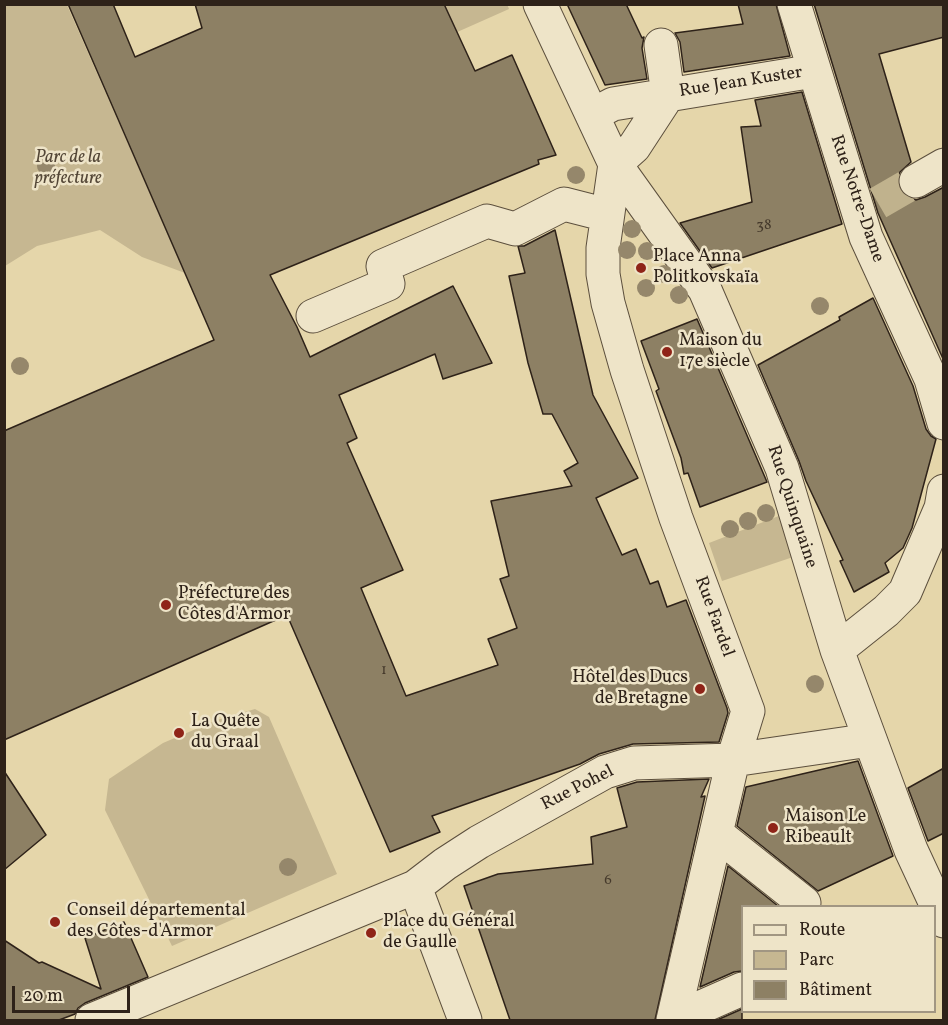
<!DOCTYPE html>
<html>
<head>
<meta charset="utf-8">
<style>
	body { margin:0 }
	#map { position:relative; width:948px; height:1025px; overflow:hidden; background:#e5d6aa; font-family:Vollkorn,serif }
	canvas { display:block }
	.frame { position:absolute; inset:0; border:6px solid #2e2219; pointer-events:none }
	.legend { position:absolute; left:741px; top:905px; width:195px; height:108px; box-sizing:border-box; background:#eee4c8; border:2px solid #a19682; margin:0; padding:8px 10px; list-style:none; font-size:18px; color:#2e2219 }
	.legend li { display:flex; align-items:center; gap:12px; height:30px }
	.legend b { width:30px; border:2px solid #a19682 }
	.scale { position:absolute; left:12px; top:986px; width:118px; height:27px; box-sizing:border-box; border:3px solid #2e2219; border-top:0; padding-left:8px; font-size:18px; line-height:21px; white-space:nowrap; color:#2e2219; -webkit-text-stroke:4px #eee4c8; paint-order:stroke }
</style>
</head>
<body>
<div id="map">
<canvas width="948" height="1025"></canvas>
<div class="frame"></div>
<ul class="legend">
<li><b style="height:8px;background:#eee4c8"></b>Route</li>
<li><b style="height:16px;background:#c6b791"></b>Parc</li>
<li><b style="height:16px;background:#8d8064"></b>Bâtiment</li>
</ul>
<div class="scale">20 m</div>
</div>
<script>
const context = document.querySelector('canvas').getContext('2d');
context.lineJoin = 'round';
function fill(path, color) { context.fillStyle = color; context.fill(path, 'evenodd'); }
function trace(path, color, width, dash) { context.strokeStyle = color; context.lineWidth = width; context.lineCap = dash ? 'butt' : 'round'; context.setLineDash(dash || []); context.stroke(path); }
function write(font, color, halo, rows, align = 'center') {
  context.font = font + ' Vollkorn,serif'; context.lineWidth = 5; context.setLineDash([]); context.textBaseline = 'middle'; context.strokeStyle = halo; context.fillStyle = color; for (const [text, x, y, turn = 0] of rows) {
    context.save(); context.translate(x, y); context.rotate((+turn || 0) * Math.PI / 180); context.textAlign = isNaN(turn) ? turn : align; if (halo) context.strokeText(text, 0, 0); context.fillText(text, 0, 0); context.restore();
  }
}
fill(new Path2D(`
	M507 4 509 9 428 45 413 5Z
	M4 5H67L185 273 142 257 100 230 37 246 5 266Z
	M784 514 796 556 722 581 709 543Z
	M255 709 269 717 337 874 172 946 105 810 109 779 163 743 217 720Z`), '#c6b791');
const building = new Path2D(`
	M68 4H113L135 57 202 28 195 4H444L475 71 512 55 556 155 538 160 539 164 270 275 297 327 310 357 453 286 492 363 443 379 435 354 339 395 357 438 347 443 403 570 361 588 406 696 498 665 488 639 517 628 500 579 509 576 491 501 572 486 564 471 578 463 552 414H543L528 363 509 276 525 273 518 246H524L555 230 593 395 638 478 596 498 622 555 636 549 650 584 658 581 667 607 686 600 727 708 728 713 719 742 633 744 599 754 580 764 432 816 440 832 390 852 287 615 4 740V431L214 340Z
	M567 4H626L642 38 644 37 642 48 647 79 605 85Z
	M738 4H776L790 56 684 72 680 42 675 33 743 24Z
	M814 4H944V37L879 54 911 162 900 172 897 180 900 190 907 197 916 200 925 197 944 187V361L878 213Z
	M802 92 842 224 712 268 680 223 752 202 741 127 761 126 755 100Z
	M873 298 913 386 926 429 931 436 936 439 912 528 903 548 885 563 889 572 854 592 840 561 843 560 806 481 799 461 758 365 840 320 839 317Z
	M697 319 767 482 700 507 688 473 684 474 681 458 656 391 659 389 641 341Z
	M858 761 893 856 818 891 737 826 746 787Z
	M944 768V833L928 841 908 788Z
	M4 771 46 835 4 870Z
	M709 779 701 797 705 796 655 1020H510L464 886 498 874 593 864 591 837 627 827 617 788 637 782Z
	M728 866 778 906H742V971L734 972 700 987Z
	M124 922 148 977 85 1003 78 1008 75 1014 59 1020H4V940L39 963 42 962 101 989 85 938Z
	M742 1009V1020H717Z`);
fill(building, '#8d8064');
trace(building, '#2e2219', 1.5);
trace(new Path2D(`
	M878 203 916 181`), '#c0b28d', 33, [33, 16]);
const minor = new Path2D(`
	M540 4 615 164 705 290 782 468 837 650 911 850 944 921
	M794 4 866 237 931 379 944 423
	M592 115 613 104 814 71
	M615 164 603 248V274L608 303 627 370 676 518 748 711 733 760 673 1020
	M615 164 634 147 668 95 661 45
	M916 181 944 165
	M313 316 388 284 383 266 487 221 515 229 564 204 607 215
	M837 650 886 611 905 592 941 508 944 491
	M717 834 804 903
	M415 887 465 1020
	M674 1019 742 989
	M92 1020 415 887 445 864 479 842 605 772 634 763 733 760 870 740`);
trace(minor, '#5c4f3d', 35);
trace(minor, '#eee4c8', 33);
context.fillStyle = '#95876b';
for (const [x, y] of [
	[46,166],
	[576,175],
	[632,229],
	[627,250],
	[647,251],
	[664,274],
	[646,288],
	[679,295],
	[820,306],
	[20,366],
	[766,513],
	[748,521],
	[730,529],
	[815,684],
	[288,867]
]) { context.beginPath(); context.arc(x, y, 9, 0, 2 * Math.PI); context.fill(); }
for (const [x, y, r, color] of [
	[641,268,6,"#8f2418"],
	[667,352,6,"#8f2418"],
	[166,605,6,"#8f2418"],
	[700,689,6,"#8f2418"],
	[179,733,6,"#8f2418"],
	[773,828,6,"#8f2418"],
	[55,922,6,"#8f2418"],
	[371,933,6,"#8f2418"]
]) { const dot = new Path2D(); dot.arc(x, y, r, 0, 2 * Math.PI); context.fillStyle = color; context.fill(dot); trace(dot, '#eee4c8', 2); }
write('15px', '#463a2c', null, [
	["38",764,226],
	["1",384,671],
	["6",608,881]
]);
write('18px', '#2e2219', '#eee4c8', [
	["Rue Jean Kuster",741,83,-9],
	["Rue Notre-Dame",856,199,71],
	["Rue Quinquaine",791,507,72],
	["Rue Fardel",713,617,70],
	["Rue Pohel",578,789,-27]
]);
write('italic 18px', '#544737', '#eee4c8', [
	["Parc de la",68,159],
	["préfecture",68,180]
]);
write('18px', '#2e2219', '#eee4c8', [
	["Place Anna",653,258],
	["Politkovskaïa",653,279],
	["Maison du",679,342],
	["17e siècle",679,363],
	["Préfecture des",178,595],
	["Côtes d'Armor",178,616],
	["Hôtel des Ducs",688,679,"right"],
	["de Bretagne",688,700,"right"],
	["La Quête",191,723],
	["du Graal",191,744],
	["Maison Le",785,818],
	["Ribeault",785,839],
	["Conseil départemental",67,912],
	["des Côtes-d'Armor",67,933],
	["Place du Général",383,923],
	["de Gaulle",383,944]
], 'left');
</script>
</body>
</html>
